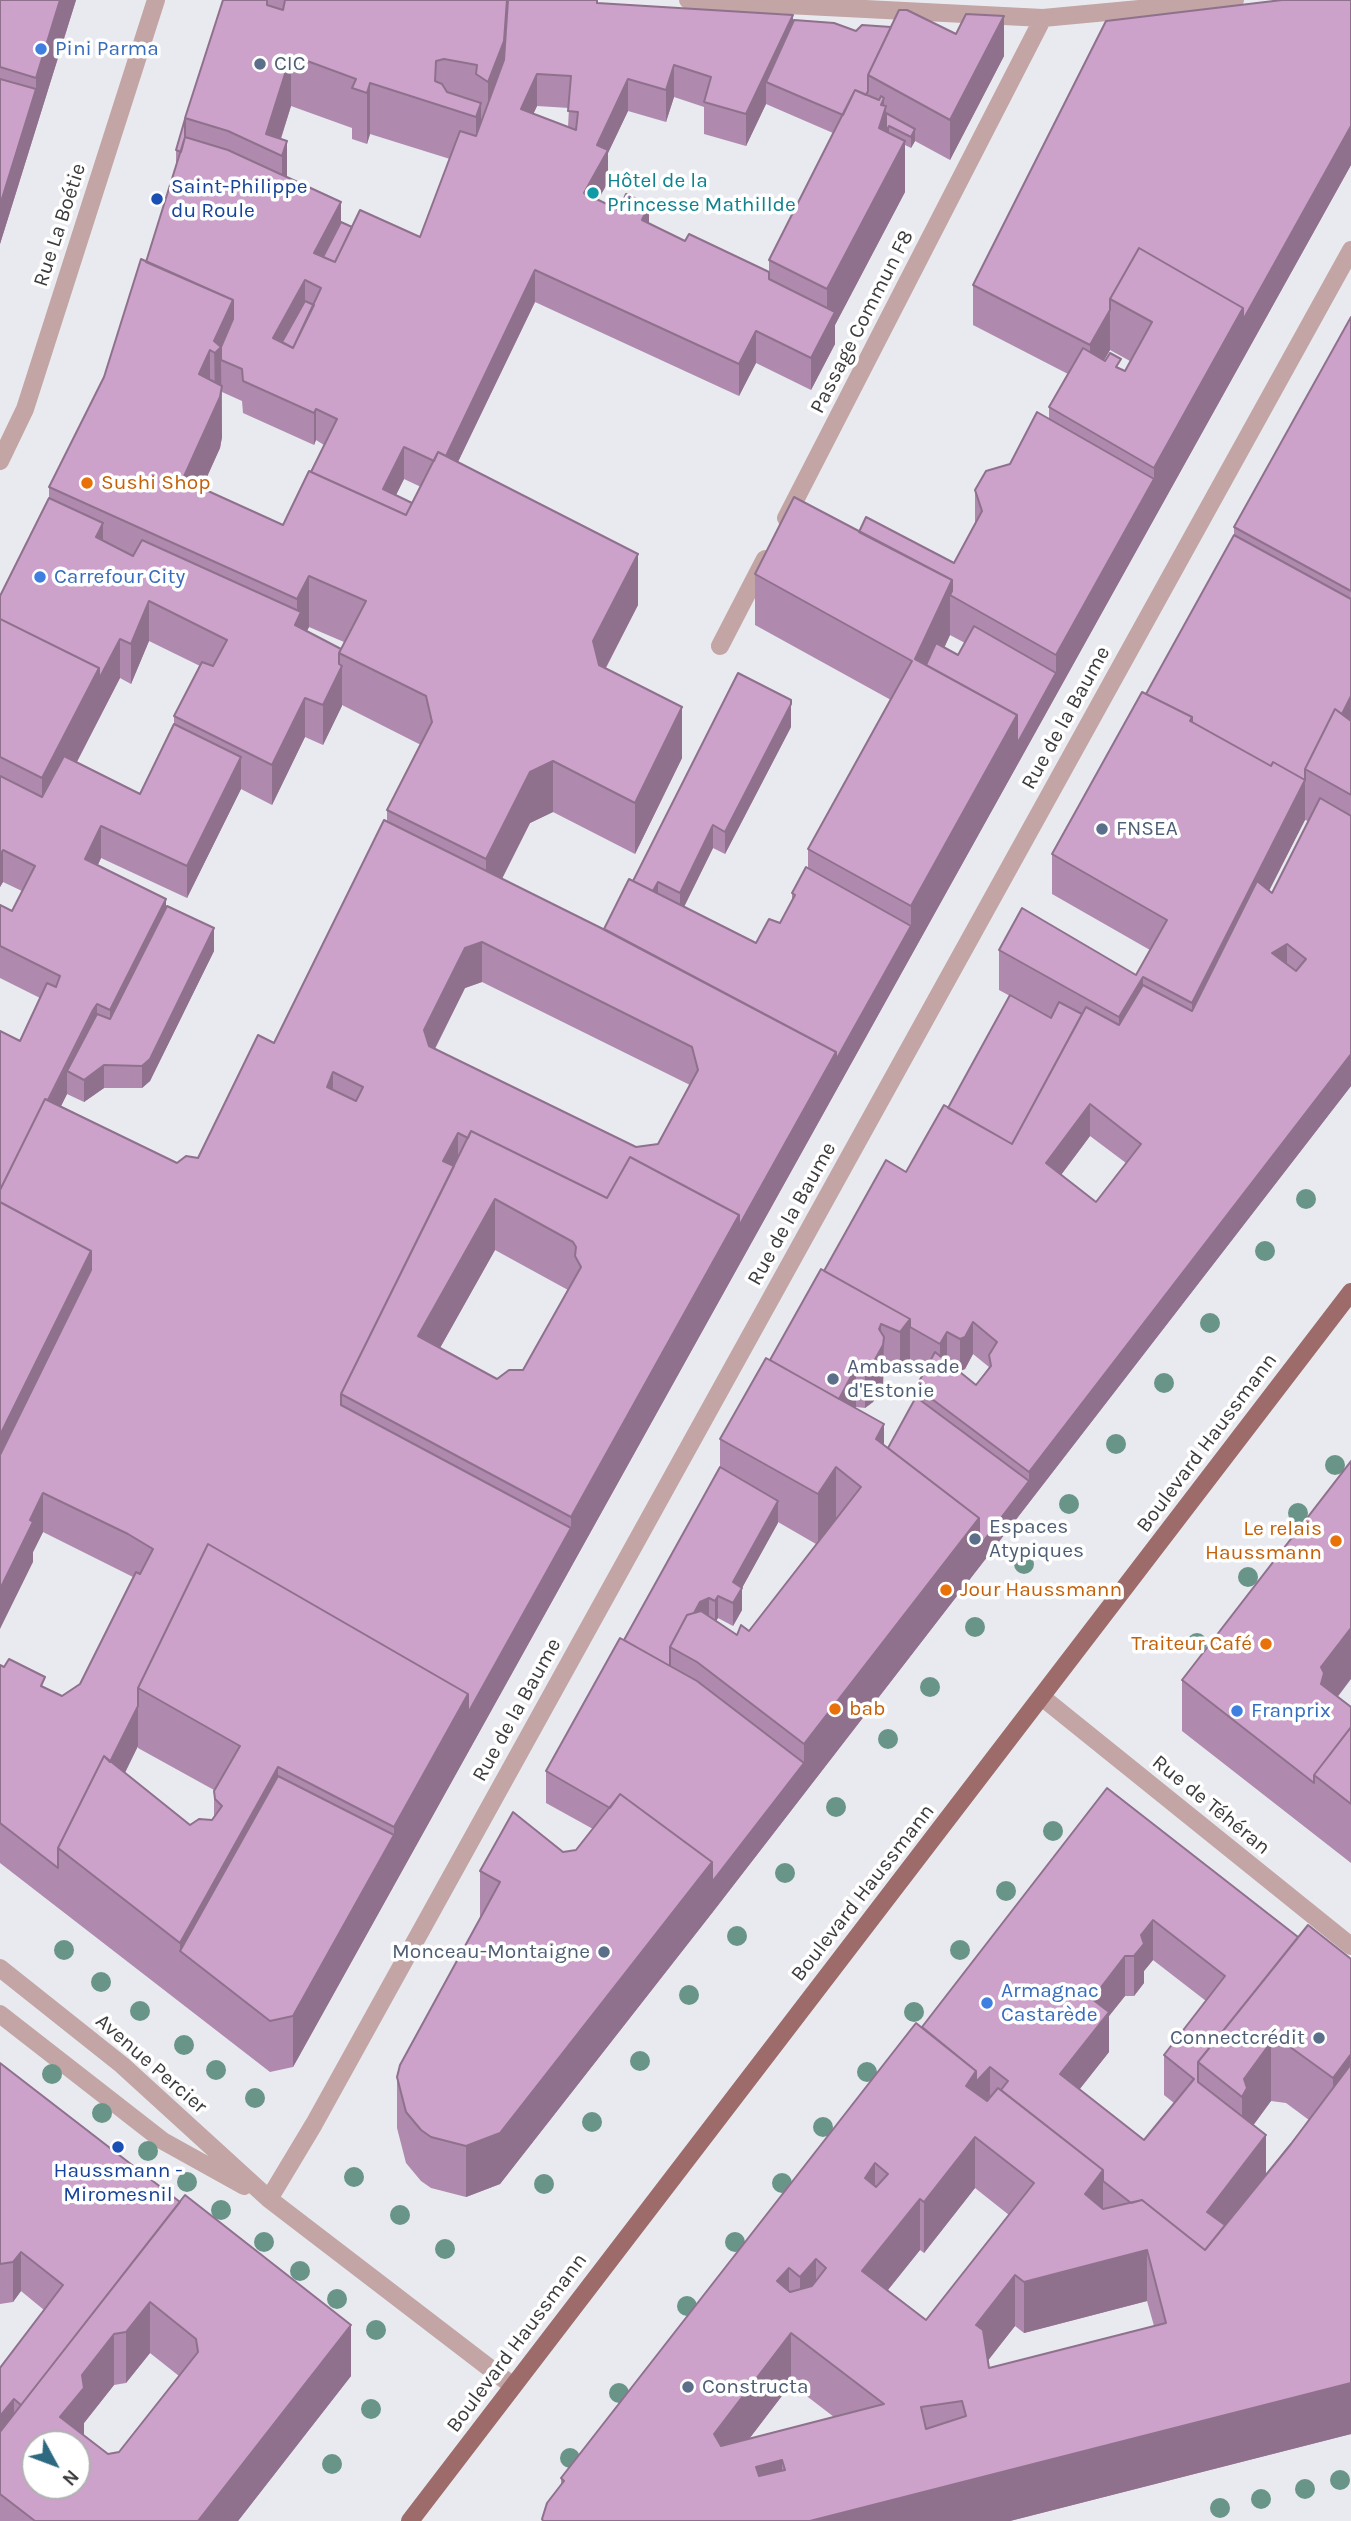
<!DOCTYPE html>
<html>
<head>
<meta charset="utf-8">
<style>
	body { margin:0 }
	#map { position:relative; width:1351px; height:2521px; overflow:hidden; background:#e9eaef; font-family:Karla,sans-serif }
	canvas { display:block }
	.north { position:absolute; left:21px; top:2430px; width:70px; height:70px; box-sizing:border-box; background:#fff; border:2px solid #b1b1b2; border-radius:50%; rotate:131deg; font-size:19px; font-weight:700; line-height:28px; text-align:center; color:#3c3c3e }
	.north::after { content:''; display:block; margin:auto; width:24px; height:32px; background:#2d6981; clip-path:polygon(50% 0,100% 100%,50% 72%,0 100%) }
</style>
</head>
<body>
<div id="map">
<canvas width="1351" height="2521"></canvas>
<div class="north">N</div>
</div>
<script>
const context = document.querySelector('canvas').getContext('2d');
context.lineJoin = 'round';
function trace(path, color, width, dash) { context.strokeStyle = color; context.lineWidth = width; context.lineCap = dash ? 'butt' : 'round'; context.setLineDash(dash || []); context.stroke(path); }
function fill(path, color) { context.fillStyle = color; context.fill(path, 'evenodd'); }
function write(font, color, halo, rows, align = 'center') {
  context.font = font + ' Karla,sans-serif'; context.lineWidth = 7; context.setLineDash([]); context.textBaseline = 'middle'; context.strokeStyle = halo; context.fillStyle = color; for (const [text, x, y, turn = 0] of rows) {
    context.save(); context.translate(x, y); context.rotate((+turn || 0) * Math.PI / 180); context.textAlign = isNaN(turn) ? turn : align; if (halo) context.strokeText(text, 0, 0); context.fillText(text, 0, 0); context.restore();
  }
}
trace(new Path2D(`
	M688 0 1043 18 1235 0
	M0 461 25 409 156 0
	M786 518 1043 18
	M720 646 765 559
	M1043 1698 1351 1946
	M0 1968 122 2065 269 2199 513 2386
	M0 2014 163 2141 244 2186
	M269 2199 314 2124 1351 250`), '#c2a5a4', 18);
trace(new Path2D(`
	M410 2521 1351 1292`), '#9c6b6a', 18);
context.fillStyle = '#699589';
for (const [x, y] of [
	[1306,1199],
	[1265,1251],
	[1210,1323],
	[1164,1383],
	[1116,1444],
	[1335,1465],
	[1069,1504],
	[1298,1513],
	[1024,1564],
	[1248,1577],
	[975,1627],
	[1197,1643],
	[930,1687],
	[888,1739],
	[836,1807],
	[1053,1831],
	[785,1873],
	[1006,1891],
	[737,1936],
	[64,1950],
	[960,1950],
	[101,1982],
	[689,1995],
	[140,2011],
	[914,2012],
	[184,2045],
	[640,2061],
	[216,2070],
	[867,2072],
	[52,2074],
	[255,2098],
	[102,2113],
	[592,2122],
	[823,2127],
	[148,2151],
	[354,2177],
	[187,2182],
	[782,2183],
	[544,2184],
	[221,2210],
	[400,2215],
	[264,2242],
	[735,2242],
	[445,2249],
	[300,2271],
	[337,2299],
	[687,2306],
	[376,2330],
	[619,2393],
	[371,2409],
	[570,2458],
	[332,2464],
	[1340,2480],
	[1305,2489],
	[1261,2499],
	[1220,2508]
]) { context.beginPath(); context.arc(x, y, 10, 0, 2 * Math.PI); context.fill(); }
fill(new Path2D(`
	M0 0H76L0 244Z
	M223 0H597V3L793 23 856 31 956 34 1004 56 950 160 915 141 911 148 905 145V192L835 325V344L811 390 756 363 739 396 535 302 458 462 638 605 606 668 682 758 635 854 553 812 530 823 502 879 604 929 633 881 791 727 725 854 713 848 684 907 756 943 780 923 792 901V893L808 868V849L891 700 755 625V574L859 532 954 563 975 525V490L1010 464 1049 419V407L1068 374 973 325V285L1351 0V165L293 2067 270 2072 0 1863V1665L62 1696 80 1684 133 1577 43 1532 33 1552V1562L20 1041 40 998 0 978V905L12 911 22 891 3 882 0 887V596L49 498V487L104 377 146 262 177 162H176V150ZM674 97 704 107V134L746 146 766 104 833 133 769 260V272L685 241 598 200 608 182V153L628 111 666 122ZM291 106 352 128V139L367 144 370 134 450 159 420 237 352 227 341 222 287 177 281 139ZM537 106 569 108 568 127 533 114ZM1110 350 1130 361 1125 371 1104 360ZM222 392 242 401 243 413 314 445 316 440 324 445 283 525 202 488 220 448 222 437ZM404 479 421 487 412 503 396 495ZM309 627 344 642 341 649 307 631ZM950 635 965 643 958 655 944 647ZM149 641 200 666 174 716V724L140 794 77 762 120 678 131 684ZM342 705 421 745 387 810V822L274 1043 198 1158 177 1163 61 1106 67 1094 84 1102 104 1088H142L150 1081 214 951 166 909 98 865 101 858 187 898 241 789 272 805 305 737 323 745ZM482 982 690 1085 658 1144 636 1147 435 1049 465 988ZM495 1250 568 1290 523 1370 497 1379 440 1348ZM138 1746V1748L214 1790V1818L212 1820 190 1825 125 1773Z
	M1351 317V1086L712 1913 500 2184 466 2197 431 2188 421 2181 406 2163 397 2128V2077L480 1918V1871L576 1850 593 1829 546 1803V1771L624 1640 720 1467V1439L770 1360 824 1271 906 1172 948 1108 1010 996 999 990V950L1136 975 1150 950 1052 894V854L1146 694 1234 535V527ZM1305 820 1308 821 1272 893 1269 890ZM1090 1136 1126 1163 1096 1202 1061 1175ZM973 1354 989 1367 976 1385 957 1369 960 1371 965 1369ZM910 1359 926 1368 916 1387V1397L888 1448 884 1445 855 1408 856 1407 865 1408 873 1402 883 1385 884 1365 900 1372ZM778 1522 816 1544 749 1631 737 1635 716 1621 718 1618 733 1626 742 1610V1588Z
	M1182 1680 1338 1697 1351 1707V1863L1182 1731Z
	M1107 1788 1298 1937 1351 1959V2434L1010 2521H542V2519L561 2484V2478L922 2027ZM1153 1960 1206 2001 1164 2055V2095L1174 2103 1144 2140 1079 2090 1109 2052V2016L1125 1996H1134L1144 1983V1971ZM1271 2101 1286 2103 1309 2120 1266 2174 1253 2125ZM975 2188 1009 2215 926 2320 888 2290 920 2250 924 2253ZM1147 2301 1154 2326 989 2368 988 2360 1015 2326 1024 2333ZM791 2384 834 2417 749 2439Z
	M0 2063 351 2376 238 2521H0V2368L44 2310 21 2291 13 2302 0 2304ZM150 2353 179 2376 119 2452 108 2454 84 2435V2423L114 2385 126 2383Z`), '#af8aae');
fill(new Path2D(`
	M60 0H76L0 244V205L36 89V78Z
	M507 0 504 92 488 133V82Z
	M793 15V47L766 82V104L746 146V114Z
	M1004 16V56L950 160V120Z
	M291 55V106L276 153 266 134Z
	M674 65V97L666 122V90Z
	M537 74V106L521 141V109Z
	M628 79V111L608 153V182L584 225V193L597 145Z
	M370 83V134L367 144V93Z
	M884 98V112L886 106V133L889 126V137L879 140 881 105Z
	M481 103V154L476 168V117Z
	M1351 126V165L293 2067V2016L394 1835V1827L468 1694 571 1528V1517L739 1215 911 926V906L1017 715 1056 673V655L1154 479V468L1243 308Z
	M915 129V141L911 148V137Z
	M287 141V192L282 207V156Z
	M905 141V192L835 325V344L811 390V358L827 328V289Z
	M341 202V233L319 275 314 253Z
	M649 205V237L642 220Z
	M535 270V302L441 497V465Z
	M305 280V312L278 361 273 338Z
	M233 300V351L221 360 222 437 220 448 181 534V483L215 404 214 341Z
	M1110 310V350L1090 385V345Z
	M756 331V363L739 396V364Z
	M210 350V401L199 374Z
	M316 409V440L314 445V413Z
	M404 447V479L383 521V489Z
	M103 523V563L96 537Z
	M638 554V605L593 692V641Z
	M309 576V627L301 642 295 625 297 621V599Z
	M952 580V596L950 595V635L924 693 915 659Z
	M149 601V641L131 684V644Z
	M120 639V678L42 829V778L99 668Z
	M342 666V706L323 745V705Z
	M1351 696V728L1312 773Z
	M305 698V737L272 805V765Z
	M791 704V727L725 854V832Z
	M682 707V758L635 854V803Z
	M241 757V789L187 898V866Z
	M553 761V812L530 823 486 910V859L530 772Z
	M1305 780V820L1192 1043V1003Z
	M713 825V848L680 915V893Z
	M101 826V858L85 891V859Z
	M3 850V882L0 887V855Z
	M658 882V905L649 899Z
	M166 899V931L110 1042V1010Z
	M214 928V951L150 1081 142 1088V1066Z
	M482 942V982L465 988 424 1070V1030L465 948Z
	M1287 944V975L1272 953Z
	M1143 977V1017L1119 1057V1017Z
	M97 1004V1036L67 1071V1094L3 1223 0 1198Z
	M1351 1054V1086L712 1913V1882L804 1763V1744L979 1518 1029 1481V1472Z
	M104 1065V1088L84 1102V1080Z
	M333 1072V1112L327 1087Z
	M1090 1104V1136L1046 1195V1163Z
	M458 1133V1171L443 1161Z
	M495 1199V1250L418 1387V1336Z
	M91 1251V1310L0 1495V1435Z
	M910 1319V1359L900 1372V1332Z
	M973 1322V1354L965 1369 960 1371V1339Z
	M881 1324V1348L884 1337 883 1385 873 1402 865 1408V1368Z
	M947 1332V1364L940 1376V1344Z
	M856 1367V1407L834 1447V1407Z
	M884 1424V1474L876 1439Z
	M836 1467V1519L818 1545V1494Z
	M43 1493V1532L33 1552V1562L0 1629V1589L30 1520Z
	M778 1501V1523L742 1588V1610L733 1626V1582Z
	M718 1596V1618L715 1623V1601Z
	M709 1598V1621L687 1624 700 1602Z
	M1351 1628V1679L1324 1715 1321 1735V1667Z
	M138 1706V1746L79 1865 65 1854Z
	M278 1767V1827L180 1951V1943Z
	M712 1862V1913L500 2184 466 2197V2146Z
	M1153 1920V1960L1144 1971V1983L1134 1996V1956L1141 1935Z
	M1125 1956V1996L1109 2016V2052L1060 2114V2074L1092 1999Z
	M1271 2042V2101L1247 2134 1242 2156V2097L1244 2079Z
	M1351 2054V2114L1333 2138V2078Z
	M990 2067V2106L966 2086 976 2071Z
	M1266 2135V2175L1207 2252V2212Z
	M975 2137V2188L924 2253V2202Z
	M875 2163V2214L865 2178Z
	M1103 2170V2222L1085 2194Z
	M920 2199V2250L862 2322V2271Z
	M1147 2250V2301L1024 2333V2282Z
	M21 2252V2291L13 2302V2262Z
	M816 2259V2310L800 2328V2277Z
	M789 2268V2319L777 2281Z
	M1015 2275V2326L976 2376V2325Z
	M150 2302V2353L126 2383V2332Z
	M351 2325V2376L238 2521H198Z
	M791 2333V2384L714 2485V2434Z
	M114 2334V2385L84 2423V2439L26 2409Z
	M1351 2383V2434L1010 2521H810Z
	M14 2399V2439L0 2483V2416Z
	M782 2460V2511L756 2518V2467Z`), '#8f718d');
const building = new Path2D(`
	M0 0H60L36 78 0 67Z
	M223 0H267V5L283 10 285 0H507L504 41 488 82 476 74 477 65 444 59 436 61 435 81 442 84 447 92 481 103 476 117 370 83 367 93 352 88 356 79 291 55 266 134 287 141 282 156 228 131 185 118Z
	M508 0H597V3L793 15 746 114 704 102 711 77 674 65 666 90 628 79 597 145 608 150 584 193 619 210 626 194 649 205 642 220 685 241 689 234 769 272V279L835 312 811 358 756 331 739 364 535 270 446 456 438 452 434 461 404 447 383 489 412 503 406 515 311 472 337 419 316 409 314 413 243 381 242 369 221 360V347L233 319V300L146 262 185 137 228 150 341 202 314 253 335 262 360 210 420 237 460 131 476 136 504 60ZM537 74 571 76 568 111 578 112 576 130 521 109ZM305 280 321 288 293 348 273 338Z
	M1282 0H1351V126L1243 320V308L1139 248 1110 299V310L1090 345 973 285 1106 21Z
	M899 10H907L956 34 966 14 1004 16 950 120 868 75Z
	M794 20 834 23 856 31 862 25 891 27 868 75V91L866 95 855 90 843 115 766 82Z
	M0 79 36 89 0 205Z
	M855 90 879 100 881 96 884 98 881 105 886 106 879 128 905 141 827 289 769 260Z
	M886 113 915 129 911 137 889 126 886 131Z
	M185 119V137L181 152 176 150Z
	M341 222 352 227 335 262 323 257Z
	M1139 248 1243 308 1154 468 1049 407 1083 348 1105 361 1110 353 1121 359 1116 367 1125 371 1152 322 1110 299Z
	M141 259 233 300 214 341 221 347 215 353 210 350 199 374 222 386 220 397 181 483 194 489 197 486 283 525 309 471 406 515 438 452 638 554 593 641 599 665 682 707 635 803 553 761 530 772 486 859 387 810 432 722 426 696 339 653 366 601 309 576 297 599 49 487 104 377Z
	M305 301 314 305 293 348 282 342Z
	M1351 317V591L1234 527Z
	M1037 412 1154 479 1056 655 950 595 952 591V580L859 532 866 517 954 563 982 511 975 490 986 471 1010 464Z
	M794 497 952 580 915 659 1017 715 911 906 808 849 912 661 755 574Z
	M49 498 103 523 96 537 133 556 142 540 301 612 295 625 341 649 339 653V664L342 666 323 705 305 698 272 765 174 716 202 662 213 666 227 640 149 601 131 644 120 639 99 679V668L0 619V596Z
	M1234 535 1351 599V696L1342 714 1335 709 1305 769V780L1273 762 1271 766 1192 722V717L1146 694Z
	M0 619 99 668 42 778 0 757Z
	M974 626 1056 673 1017 744V715L926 665 936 643 958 655Z
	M738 673 791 700V704L725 832 713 825 680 893 658 882 653 891 633 881Z
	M1142 692 1192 717 1190 721 1271 766 1273 762 1305 780 1192 1003 1143 977 1119 1017 999 950 1022 908 1136 975 1167 920 1052 854Z
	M1335 709 1351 721V795L1305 769Z
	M174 724 241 757 187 866 101 826 85 859 166 899 110 1010 97 1004 93 1010 48 1100 45 1099 0 1190V1031L20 1041 47 983 56 987 60 976 0 946V905L12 911 35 866 3 850 0 855V776L42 797 64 756 140 794Z
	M1320 798 1351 816V1054L1029 1472 916 1387 935 1352 976 1385 991 1366 989 1355 997 1342 973 1322 965 1337 960 1339 947 1332 940 1344 910 1327V1319L824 1271 886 1160 906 1172 944 1105 1012 1144 1086 1007 1119 1025 1143 985 1192 1011 1257 881 1272 893ZM1287 944 1306 959 1296 971 1272 953ZM1090 1104 1141 1144 1096 1202 1046 1163Z
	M384 820 601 928 836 1052 739 1226V1215L630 1157 607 1198 471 1131 468 1138 458 1133 443 1161 454 1166 341 1394V1405L571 1528 468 1713V1694L208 1544 138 1688V1706L110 1762 104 1756 58 1848V1868L0 1823V1665L4 1667 9 1659 45 1677 41 1686 62 1696 80 1684 136 1572 140 1574 153 1549 128 1534 43 1493 30 1520 33 1522 0 1589V1455L91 1270V1251L0 1202V1190L45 1099 177 1163 186 1156 198 1158 258 1035 274 1043ZM482 942 692 1047 698 1070 658 1144 636 1147 429 1046 424 1030 465 948ZM333 1072 363 1087 356 1101 327 1087Z
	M806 867 911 926 836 1060V1052L604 929 629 879 756 943 769 919 780 923 795 895 792 893Z
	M167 906 214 928 150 1059 142 1066 104 1065 84 1080 67 1071 97 1014 110 1019Z
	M1010 995 1051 1018 1059 1002 1082 1014 1012 1144 948 1108Z
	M471 1131 607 1198 630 1157 739 1215 571 1517 341 1394ZM495 1199 573 1242 576 1247 575 1256 581 1267 523 1370H509L497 1379 418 1336Z
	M0 1202 91 1251 0 1435Z
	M821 1269 910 1319 900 1332 881 1324 879 1329 884 1337 883 1345 873 1363 865 1368 856 1367 839 1399 770 1360Z
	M766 1358 884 1424 876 1439 979 1518 804 1744 697 1662 670 1647 687 1615 701 1611 737 1635 741 1625 749 1631 861 1487 836 1467 818 1494 720 1439Z
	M916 1397 1029 1481 979 1547V1518L888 1448Z
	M1351 1461V1628L1321 1667 1324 1673 1321 1684 1351 1707V1727L1314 1775V1783L1182 1680Z
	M720 1467 778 1501 733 1582 742 1588 733 1603 718 1596 715 1601 709 1598 700 1602 694 1613 687 1615 670 1647V1666L624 1640Z
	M208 1544 468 1694 394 1827 278 1767 180 1943 58 1848 104 1756 190 1825 199 1819 212 1820 222 1806 215 1799 214 1791 240 1746 138 1688Z
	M620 1638 697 1681 804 1763 712 1882V1862L620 1794 610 1808 546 1771Z
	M1351 1727V1804L1314 1775Z
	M278 1776 394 1835 293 2016 270 2021 180 1951Z
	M1107 1788 1298 1937 1198 2062V2082L1266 2135 1207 2212 1225 2225 1205 2250 1142 2200 1131 2203 1103 2181V2170L1001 2090 1008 2081 990 2067 976 2082V2071L922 2027ZM1153 1920 1225 1976 1164 2055 1194 2079 1144 2140 1060 2074 1109 2012 1092 1999 1125 1956H1134L1144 1944 1141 1935Z
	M620 1794 712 1862 500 2133 466 2146 431 2137 421 2130 406 2112 397 2077 400 2065 500 1882 480 1871 513 1812 563 1852 576 1850Z
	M1308 1925 1351 1959V2054L1333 2078 1286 2044 1271 2042 1244 2079 1247 2088 1242 2097 1198 2062Z
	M916 2023 976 2071 966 2086 987 2101 998 2088 1103 2170 1085 2194 1103 2209 1142 2200 1205 2250 1291 2144 1351 2064V2383L810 2521H543L542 2519 547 2503 564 2481 561 2478ZM975 2137 1034 2183 926 2320 862 2271 920 2199 924 2202ZM875 2163 888 2174 876 2187 865 2178ZM1147 2250 1166 2323 989 2368 983 2330 976 2325 1015 2275 1024 2282ZM816 2259 826 2268 812 2286 790 2292 777 2281 789 2268 800 2277ZM791 2333 884 2404 721 2446 714 2434ZM962 2401 966 2416 926 2429 921 2407ZM782 2460 785 2470 759 2476 756 2467Z
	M0 2063 180 2202 21 2405 14 2399 0 2416V2368L63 2285 21 2252 13 2262 0 2264Z
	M185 2195 351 2325 198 2521H35L0 2494V2432ZM150 2302 196 2339 198 2352 119 2452 108 2454 60 2417 84 2388 82 2375 114 2334 126 2332ZM35 2444H77V2486H35Z`);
fill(building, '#cca1ca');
trace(building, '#8f718d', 2);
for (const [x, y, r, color] of [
	[41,49,7,"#3f7fe0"],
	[260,64,7,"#5c6f8a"],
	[593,193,7,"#0f9aa8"],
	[157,199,7,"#1a4fb4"],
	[87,483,7,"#e8710a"],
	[40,577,7,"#3f7fe0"],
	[1102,829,7,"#5c6f8a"],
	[833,1379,7,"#5c6f8a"],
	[975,1539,7,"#5c6f8a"],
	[1336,1541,7,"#e8710a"],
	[946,1590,7,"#e8710a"],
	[1266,1644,7,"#e8710a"],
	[835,1709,7,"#e8710a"],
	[1237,1711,7,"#3f7fe0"],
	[604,1952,7,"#5c6f8a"],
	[987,2003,7,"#3f7fe0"],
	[1319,2038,7,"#5c6f8a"],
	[118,2147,7,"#1a4fb4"],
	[688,2387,7,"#5c6f8a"]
]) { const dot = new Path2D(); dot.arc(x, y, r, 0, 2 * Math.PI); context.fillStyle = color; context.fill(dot); trace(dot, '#fff', 2.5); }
write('21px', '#366cbe', '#fff', [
	["Pini Parma",55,49],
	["Carrefour City",54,577],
	["Franprix",1251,1711],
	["Armagnac",1001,1991],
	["Castarède",1001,2015]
], 'left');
write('21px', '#4e5e75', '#fff', [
	["CIC",274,64],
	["FNSEA",1116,829],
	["Ambassade",847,1367],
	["d'Estonie",847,1391],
	["Espaces",989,1527],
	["Atypiques",989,1551],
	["Monceau-Montaigne",590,1952,"right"],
	["Connectcrédit",1305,2038,"right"],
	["Constructa",702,2387]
], 'left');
write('21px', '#0d838f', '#fff', [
	["Hôtel de la",607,181],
	["Princesse Mathillde",607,205]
], 'left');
write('21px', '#164399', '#fff', [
	["Saint-Philippe",171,187],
	["du Roule",171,211],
	["Haussmann -",118,2171,"center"],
	["Miromesnil",118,2195,"center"]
], 'left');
write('21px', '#3c3c3e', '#fff', [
	["Rue La Boétie",60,225,-72],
	["Passage Commun F8",862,322,-63],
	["Rue de la Baume",1066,718,-61],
	["Rue de la Baume",792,1214,-61],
	["Boulevard Haussmann",1207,1443,-53],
	["Rue de la Baume",517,1710,-61],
	["Rue de Téhéran",1211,1805,39],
	["Boulevard Haussmann",863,1893,-52],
	["Avenue Percier",151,2064,41],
	["Boulevard Haussmann",517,2343,-53]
]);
write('21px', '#c56008', '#fff', [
	["Sushi Shop",101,483],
	["Le relais",1322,1529,"right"],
	["Haussmann",1322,1553,"right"],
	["Jour Haussmann",960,1590],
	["Traiteur Café",1252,1644,"right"],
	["bab",849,1709]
], 'left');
</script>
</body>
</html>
